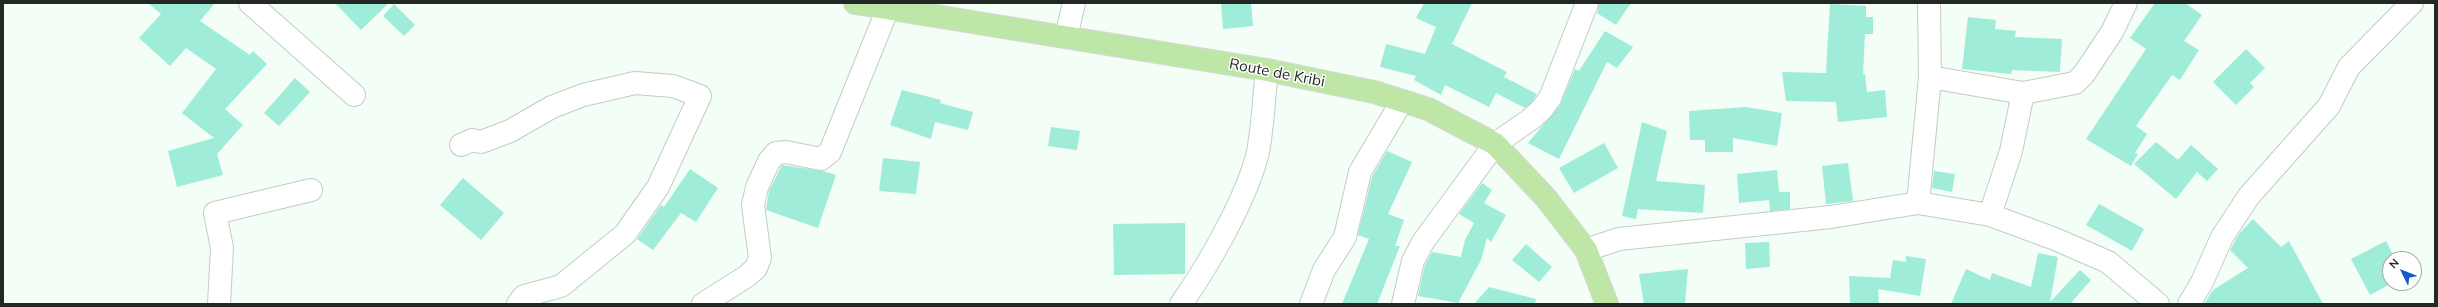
<!DOCTYPE html>
<html>
<head>
<meta charset="utf-8">
<style>
	body { margin:0 }
	#map { position:relative; width:2438px; height:307px; overflow:hidden; background:#f2fef6; font-family:Mulish,sans-serif }
	canvas { display:block }
	.frame { position:absolute; inset:0; border:4px solid #242825; pointer-events:none }
	.north { position:absolute; left:2382px; top:251px; width:40px; height:40px; box-sizing:border-box; background:#fff; border:1px solid #a7a9a8; border-radius:50%; rotate:313deg; font-size:11px; font-weight:700; line-height:16px; text-align:center; color:#242825 }
	.north::after { content:''; display:block; margin:auto; width:14px; height:18px; background:#135bc6; clip-path:polygon(50% 0,100% 100%,50% 72%,0 100%) }
</style>
</head>
<body>
<div id="map">
<canvas width="2438" height="307"></canvas>
<div class="frame"></div>
<div class="north">N</div>
</div>
<script>
const context = document.querySelector('canvas').getContext('2d');
context.lineJoin = 'round';
function fill(path, color) { context.fillStyle = color; context.fill(path, 'evenodd'); }
function trace(path, color, width, dash) { context.strokeStyle = color; context.lineWidth = width; context.lineCap = dash ? 'butt' : 'round'; context.setLineDash(dash || []); context.stroke(path); }
function write(font, color, halo, rows, align = 'center') {
  context.font = font + ' Mulish,sans-serif'; context.lineWidth = 3; context.setLineDash([]); context.textBaseline = 'middle'; context.strokeStyle = halo; context.fillStyle = color; for (const [text, x, y, turn = 0] of rows) {
    context.save(); context.translate(x, y); context.rotate((+turn || 0) * Math.PI / 180); context.textAlign = isNaN(turn) ? turn : align; if (halo) context.strokeText(text, 0, 0); context.fillText(text, 0, 0); context.restore();
  }
}
fill(new Path2D(`
	M148 3H215L200 21 250 55 253 51 267 64 225 109 243 125 217 154 223 175 177 187 168 151 214 138 182 113 216 69 186 48 170 66 139 38 161 14Z
	M335 3H389L361 30Z
	M1221 3H1251L1253 26 1223 29Z
	M1424 3H1472L1452 44 1507 72 1504 77 1537 94 1533 101 1525 108 1496 93 1489 107 1445 85 1441 95 1414 80 1416 76 1380 67 1386 44 1425 54 1436 27 1416 18Z
	M1599 3H1631L1616 25 1597 13Z
	M2155 3H2185L2202 15 2184 41 2199 50 2180 80 2172 75 2136 126 2147 134 2135 153 2138 154 2131 166 2086 139 2146 49 2130 38Z
	M394 4 415 25 404 36 383 16Z
	M1830 4 1866 6V17H1873V34H1865L1863 75 1865 74 1867 92 1885 90 1887 117 1838 122 1836 102 1786 101 1782 72 1826 73Z
	M1968 17 1996 20 1995 29 2016 31 2015 37 2062 39 2060 72 2012 70 2011 74 1962 69Z
	M1605 31 1633 47 1617 68 1607 62 1559 159 1528 143 1560 105 1575 69 1579 71Z
	M2246 49 2265 68 2250 83 2254 87 2236 105 2213 82Z
	M295 78 310 92 279 126 264 113Z
	M902 90 941 100 940 103 973 112 968 130 935 122 931 139 890 125Z
	M1746 107 1782 113 1777 146 1733 138V152H1705V140H1690L1689 111Z
	M1642 122 1667 131 1656 181 1705 185 1703 213 1638 209 1636 219 1622 216Z
	M1051 127 1080 131 1077 150 1048 146Z
	M2156 142 2178 160 2191 145 2218 169 2207 181 2197 172 2176 199 2134 164Z
	M1604 143 1618 168 1574 193 1559 168Z
	M1387 151 1412 162 1388 214 1404 220 1395 246H1400L1377 304H1342L1369 239 1358 235 1372 177Z
	M883 158 920 162 916 194 879 191Z
	M1848 163 1853 201 1826 204 1822 166Z
	M782 165 823 171 836 175 818 228 766 210 769 191Z
	M690 169 718 188 696 222 681 213 653 250 637 239 661 205 664 207Z
	M1777 170 1779 192H1790V209L1770 211 1769 200 1739 203 1737 174Z
	M1934 171 1955 174 1952 192 1932 188Z
	M463 178 504 213 481 240 440 205Z
	M1482 183 1492 190 1484 203 1506 215 1491 242 1487 238 1481 260 1458 303 1418 296 1425 265 1432 252 1461 257 1465 240 1474 223 1459 214Z
	M2099 204 2144 229 2132 251 2086 225Z
	M2253 219 2281 247 2289 241 2323 304H2204L2213 290 2248 268 2230 250 2239 234Z
	M1185 223V274L1114 275 1113 224Z
	M2386 241 2395 259H2390V283H2392L2370 295 2351 259Z
	M1769 242 1770 267 1746 269 1745 243Z
	M1526 244 1552 267 1539 282 1512 260Z
	M2038 253 2058 257 2050 302 2080 270 2091 280 2070 304H1951L1966 269 1990 280 1992 273 2031 287Z
	M1906 256 1926 259 1920 296 1878 289 1879 304H1850L1849 276 1890 278 1893 260 1906 262Z
	M1688 269 1685 304H1644L1639 274Z
	M1489 287 1536 299 1535 304H1474Z`), '#9fecd9');
const minor = new Path2D(`
	M250 3 354 95
	M1066 37 1074 3
	M1930 77 2023 93 2075 83 2084 74 2112 32 2126 3
	M461 145 472 140 481 142 510 131 552 107 583 95 635 83 673 86 700 96 658 187 625 234 561 286 524 296 518 304
	M1918 203 1930 77 1929 3
	M1990 215 2011 151 2023 93
	M1586 250 1619 239 1831 217 1918 203 1990 215 2055 239 2108 262 2158 304
	M219 304 222 248 215 213 311 190
	M703 304 747 276 756 268 760 258 753 205 757 187 769 161 776 153 786 152 821 159 830 152 888 8
	M1181 304C1208 266 1247 198 1258 152 1263 125 1264 96 1267 70
	M1311 304 1324 270 1345 237 1360 172 1402 101
	M1403 304 1413 261 1423 242 1495 144 1531 119 1542 109 1550 98 1587 3
	M2189 304 2202 282 2222 237 2249 196 2329 106 2349 67 2412 3`);
const major = new Path2D(`
	M855 3 1267 70 1374 92 1428 109 1495 144 1546 198 1586 250 1607 304`);
trace(minor, '#c1cdc5', 24);
trace(major, '#d8d8d8', 24);
trace(minor, '#fff', 22);
trace(major, '#bde6a7', 22);
write('15px', '#242825', '#fff', [
	["Route de Kribi",1277,73,11]
]);
</script>
</body>
</html>
